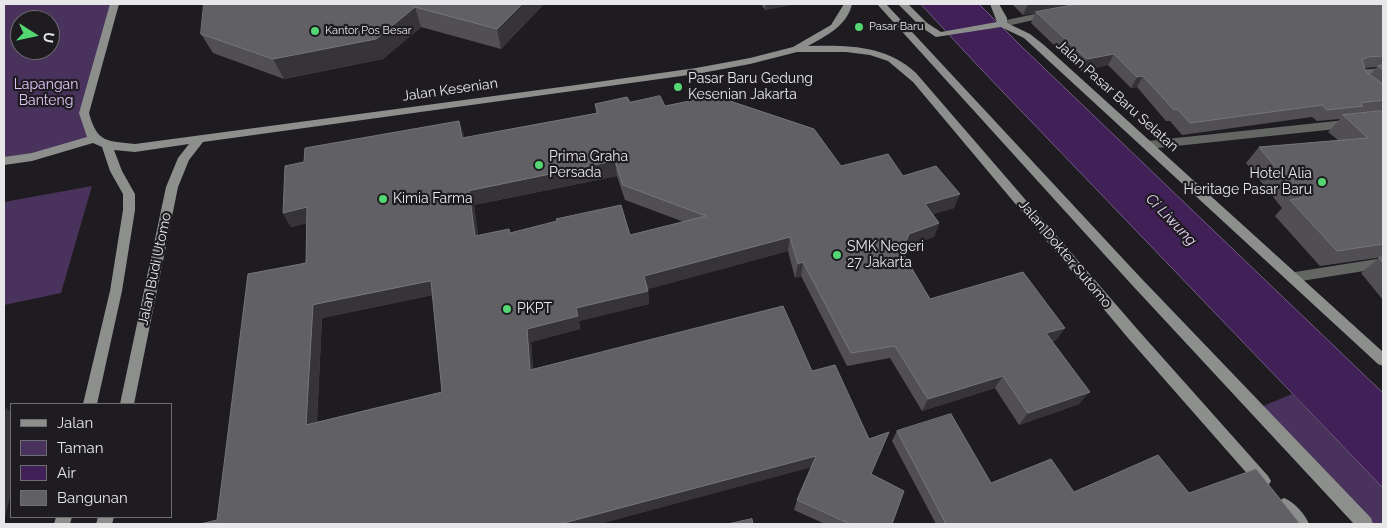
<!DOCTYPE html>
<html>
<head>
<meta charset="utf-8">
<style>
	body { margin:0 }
	#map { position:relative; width:1387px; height:528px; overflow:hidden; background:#1e1c20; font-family:Raleway,sans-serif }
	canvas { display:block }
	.frame { position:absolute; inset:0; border:5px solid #e7e6e8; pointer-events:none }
	.legend { position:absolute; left:10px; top:403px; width:162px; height:115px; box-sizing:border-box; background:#1e1c20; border:1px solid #6e6d70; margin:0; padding:6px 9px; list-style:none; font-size:15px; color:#e7e6e8 }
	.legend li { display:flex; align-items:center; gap:10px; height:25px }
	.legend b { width:25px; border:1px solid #6e6d70 }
	.north { position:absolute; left:10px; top:10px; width:50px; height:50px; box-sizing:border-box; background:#1e1c20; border:1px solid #6e6d70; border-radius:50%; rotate:100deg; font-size:14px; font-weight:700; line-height:20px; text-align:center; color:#e7e6e8 }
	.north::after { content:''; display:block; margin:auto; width:18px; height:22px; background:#54d672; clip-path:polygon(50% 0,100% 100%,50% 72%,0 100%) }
</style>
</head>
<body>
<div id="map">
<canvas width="1387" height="528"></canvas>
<div class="frame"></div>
<ul class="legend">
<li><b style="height:6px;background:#8c8f8c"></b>Jalan</li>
<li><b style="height:14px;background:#49325b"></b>Taman</li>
<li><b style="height:14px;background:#402057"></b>Air</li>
<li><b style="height:14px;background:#616064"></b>Bangunan</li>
</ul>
<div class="north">U</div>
</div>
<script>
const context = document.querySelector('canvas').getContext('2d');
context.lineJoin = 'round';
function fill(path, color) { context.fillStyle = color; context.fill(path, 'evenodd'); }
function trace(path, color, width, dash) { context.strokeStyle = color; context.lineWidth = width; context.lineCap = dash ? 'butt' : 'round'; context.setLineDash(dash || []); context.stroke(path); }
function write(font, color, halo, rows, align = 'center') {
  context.font = font + ' Raleway,sans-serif'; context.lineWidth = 4.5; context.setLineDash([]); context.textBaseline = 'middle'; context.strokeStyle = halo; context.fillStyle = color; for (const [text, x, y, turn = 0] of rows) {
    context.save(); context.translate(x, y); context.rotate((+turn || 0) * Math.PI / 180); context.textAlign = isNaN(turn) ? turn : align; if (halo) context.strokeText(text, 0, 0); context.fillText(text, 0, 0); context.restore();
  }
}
fill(new Path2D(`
	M4 4H114L84 113 92 139 32 157 4 161ZM20 20H50V50H20Z
	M92 186 61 293 4 305V202Z
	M1292 394 1383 488V524H1364L1256 409Z`), '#49325b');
const water = new Path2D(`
	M921 4H979L1021 46 1383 393V488L979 67Z`);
fill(water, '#402057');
trace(water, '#725b82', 1);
fill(new Path2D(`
	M1049 11 1054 14 1052 16 1002 27 997 24 1002 21Z
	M1383 68V74L1364 76 1383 93V101L1357 82 1353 73 1358 70Z
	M1383 116V124L1148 149 1143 145 1148 141Z
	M1383 258V268L1295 282 1291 281 1289 277 1291 273 1295 272Z`), '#646664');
fill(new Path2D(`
	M110 4H119L89 113C97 143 107 141 135 144L576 85 696 68 750 58 793 47 831 25 844 4H852C847 26 827 35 808 46 848 45 886 45 916 73L1138 330 1268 476 1271 481 1268 486 1263 488 1258 486 1128 338 913 82 888 61 870 55 846 52H797L750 64 696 74 203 142 189 160 178 187 134 404H120L166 187 178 158 189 144 135 152 114 150 122 171 135 194V210L122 291 97 404H83L110 291 123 210V194L110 171 102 147 93 143 32 161 4 165V157L32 153 87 137 79 113Z
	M877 4H886L1140 277 1371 518 1373 524H1354L1132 285Z
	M898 4H908L927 23 941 32 997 22 990 4H999L1007 18V23L1030 34 1044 45 1383 352V366L1378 364 1024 38 1001 27 936 37 921 27Z
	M1284 498C1294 502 1305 514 1309 524H1290L1278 511 1276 506 1278 501Z
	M56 517H72L70 524H54Z
	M98 517H114L112 524H96Z`), '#8c8f8c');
fill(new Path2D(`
	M204 4H544L501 49 421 27 383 59 284 79 213 53 201 34Z
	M761 4H796L765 10Z
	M1012 4H1383V111L1356 114 1383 113V257L1320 266 1275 216 1282 208 1246 163 1259 147 1338 140 1328 132 1340 119 1317 121 1312 117 1182 135 1170 121H1166L1137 87 1131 88 1108 65 1081 71 1031 23 1035 13 1023 15ZM1377 67 1370 75 1366 72 1364 68Z
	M630 102 665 106 841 166 903 176 954 208 933 214 939 223 934 237 904 247 902 252 930 299 1065 328 1056 340 1052 342 1079 404 1019 425 995 388 922 411 890 358 847 366 801 276 795 278 788 251 648 289 649 304 579 321 580 329 531 342 533 369 812 371 871 474 892 524H825L794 510 797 500 811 467 599 524H200L217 520 306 263 307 223 291 227 283 213 304 162 464 135V138L596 113 595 104ZM617 176 625 200 684 222 630 235 510 233 478 236 474 205ZM433 295 442 392 317 422 322 318Z
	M1383 257V300L1361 273 1379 258Z
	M897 431 991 483 1074 492 1189 493 1300 524H936L892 441Z`), '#514f54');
fill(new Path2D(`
	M522 4H544L501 49 497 29Z
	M766 4H796L765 10Z
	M1028 4H1084L1036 12 1035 13 1023 15Z
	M415 7 421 27 383 59 284 79 273 59Z
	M1114 54 1108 65 1081 71 1087 59Z
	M1143 76 1137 87 1131 88 1137 77Z
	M459 121 464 135 466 153 462 138Z
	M615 161 617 176 474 205 480 250 475 236 469 191Z
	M960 194 954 208 920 218 925 204Z
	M307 207 316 221 291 227 283 213Z
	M939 223 934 237 904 247 909 234Z
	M790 237 788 251 645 290 644 276Z
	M803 262 801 276 795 278 798 264Z
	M431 281 437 294 322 318 316 437 306 425 313 305Z
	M648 291 649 304 579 321 580 329 531 342 534 382 530 370 527 329 576 308Z
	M1065 328 1056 340 1037 346 1046 333Z
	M1003 376 995 388 922 411 928 399Z
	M1090 392 1079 404 1019 425 1028 413Z
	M6 408 11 412V493L4 522V416Z
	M816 456 812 467 599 524H560Z`), '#363439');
const building = new Path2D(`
	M204 4H522L497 29 415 7 376 39 273 59 201 34Z
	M1078 4H1383V56L1368 57 1362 60 1366 72 1383 84V100L1360 103 1363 106 1327 110 1322 105 1190 123 1177 109 1174 110 1143 76 1137 77 1114 54 1087 59 1036 12Z
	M1383 65V70L1378 66Z
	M660 96 665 106 715 96 814 129 841 166 888 154 903 176 936 166 960 194 925 204 939 223 909 234 902 252 930 299 1023 272 1065 328 1046 333 1090 392 1028 413 1003 376 928 399 895 346 851 353 803 262 798 264 790 237 644 276 648 291 576 308 578 316 527 329 530 370 783 306 812 371 835 365 869 439 889 432 871 474 904 491 892 524H850L797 500 816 456 560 524H200L217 520 248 274 306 263 307 207 283 213 285 166 304 162 305 148 459 121 462 138 598 113 595 104 627 97 630 102ZM615 161 623 185 706 216 630 235 621 205 556 219 557 221 510 233 509 229 475 236 469 191ZM431 281 442 392 306 425 313 305Z
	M1381 111 1383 113V244L1337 251 1290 200 1301 198 1259 147 1368 138 1343 115Z
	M1383 257V263L1379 258Z
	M951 414 991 483 1051 459 1074 492 1158 455 1189 493 1256 469 1300 524H946L897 431Z
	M752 519 753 524H728Z`);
fill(building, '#616064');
trace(building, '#767579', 1);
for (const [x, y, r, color] of [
	[859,27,5,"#54d672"],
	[315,31,5,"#54d672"],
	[678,87,5,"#54d672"],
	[539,165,5,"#54d672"],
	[1322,182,5,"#54d672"],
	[383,199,5,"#54d672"],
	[837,255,5,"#54d672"],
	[507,309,5,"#54d672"]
]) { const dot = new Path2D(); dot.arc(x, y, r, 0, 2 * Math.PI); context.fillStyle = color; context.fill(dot); trace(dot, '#1e1c20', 2); }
write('11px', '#e7e6e8', '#1e1c20', [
	["Pasar Baru",869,27],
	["Kantor Pos Besar",325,31]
], 'left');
write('14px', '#e7e6e8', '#1e1c20', [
	["Pasar Baru Gedung",688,79],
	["Kesenian Jakarta",688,95],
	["Prima Graha",549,157],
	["Persada",549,173],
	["Hotel Alia",1312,174,"right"],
	["Heritage Pasar Baru",1312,190,"right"],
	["Kimia Farma",393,199],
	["SMK Negeri",847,247],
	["27 Jakarta",847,263],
	["PKPT",517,309]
], 'left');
write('14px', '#e1c5f9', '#1e1c20', [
	["Lapangan",46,85],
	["Banteng",46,101]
]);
write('14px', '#e7e6e8', '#1e1c20', [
	["Jalan Kesenian",450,90,-8],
	["Jalan Pasar Baru Selatan",1117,96,42],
	["Jalan Dokter Sutomo",1065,254,50],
	["Jalan Budi Utomo",155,269,-78]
]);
write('italic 15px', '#e3d1f4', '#1e1c20', [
	["Ci Liwung",1171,220,46]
]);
</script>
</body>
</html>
